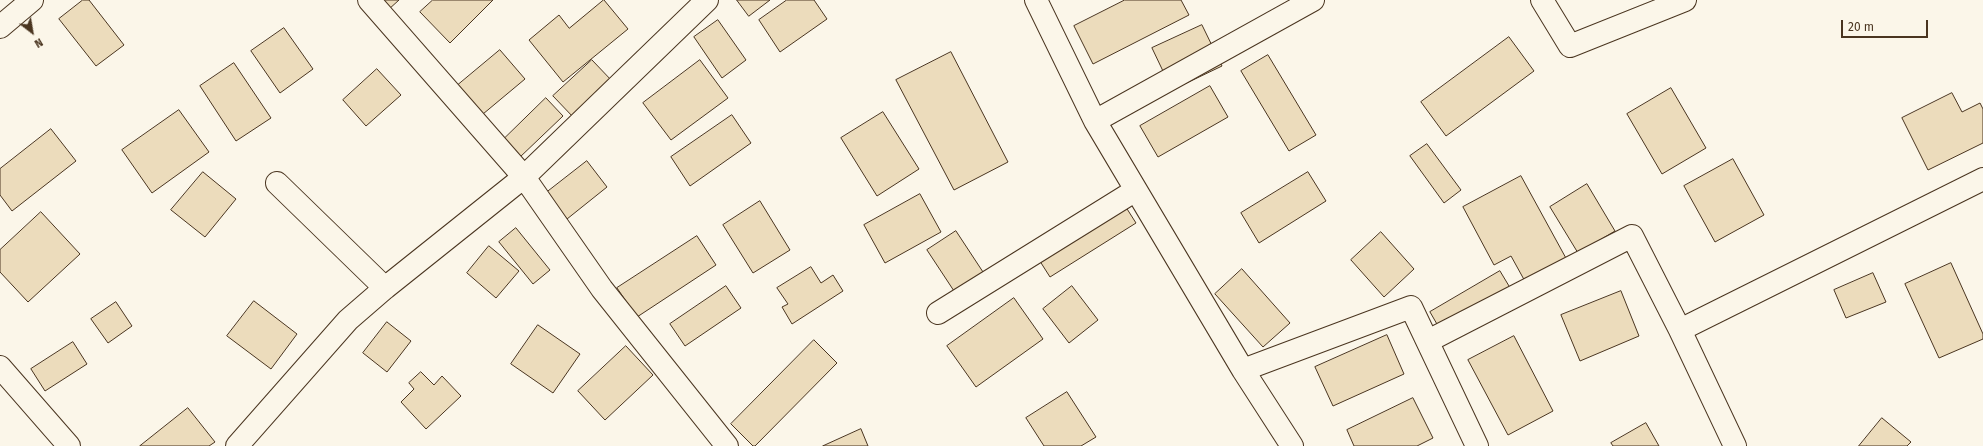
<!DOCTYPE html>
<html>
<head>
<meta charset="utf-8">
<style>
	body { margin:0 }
	#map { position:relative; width:1983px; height:446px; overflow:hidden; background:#fbf6e9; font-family:"Fira Sans",sans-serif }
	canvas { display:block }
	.north { position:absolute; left:12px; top:12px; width:40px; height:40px; -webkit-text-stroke:3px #fbf6e9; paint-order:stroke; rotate:149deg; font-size:11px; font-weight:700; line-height:16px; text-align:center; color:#4a3520 }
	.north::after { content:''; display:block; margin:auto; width:14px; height:18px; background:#4a3520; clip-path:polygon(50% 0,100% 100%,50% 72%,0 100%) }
	.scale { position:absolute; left:1841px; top:20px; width:87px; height:18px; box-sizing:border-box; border:2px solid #4a3520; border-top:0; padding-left:5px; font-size:12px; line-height:14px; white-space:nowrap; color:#4a3520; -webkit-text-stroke:3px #fbf6e9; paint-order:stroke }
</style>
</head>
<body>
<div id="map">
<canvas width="1983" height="446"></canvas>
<div class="north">N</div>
<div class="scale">20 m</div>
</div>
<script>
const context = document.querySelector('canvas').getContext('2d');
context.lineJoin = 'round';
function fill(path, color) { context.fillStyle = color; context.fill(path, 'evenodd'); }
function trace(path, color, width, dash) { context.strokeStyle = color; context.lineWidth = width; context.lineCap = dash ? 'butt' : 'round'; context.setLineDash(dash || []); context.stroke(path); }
const building = new Path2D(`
	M83 0H89L124 45 96 66 59 19Z
	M379 0H399L388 10Z
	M433 0H493L450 43 420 12Z
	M604 0 628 29 563 82 529 40 559 15 569 28Z
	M737 0H770L749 16Z
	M787 0H814L827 19 780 52 759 20Z
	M1125 0H1181L1189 15 1093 64 1074 26Z
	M718 20 746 60 722 78 694 37Z
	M1202 25 1222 66 1172 90 1152 48Z
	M284 28 313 69 280 93 251 51Z
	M1509 37 1534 71 1446 136 1421 102Z
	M500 50 525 79 483 114 458 85Z
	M951 52 1008 162 954 190 896 80Z
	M1268 55 1316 135 1289 151 1241 71Z
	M592 60 613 82 574 118 553 96Z
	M700 60 728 98 671 140 643 103Z
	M234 63 271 118 236 141 200 86Z
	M377 69 401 95 366 126 343 100Z
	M1210 86 1228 117 1158 157 1140 126Z
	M1671 88 1706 148 1662 174 1627 114Z
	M1952 93 1962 112 1980 103 1983 109V143L1928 170 1902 118Z
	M546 98 563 116 519 158 502 141Z
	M179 110 209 152 152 193 122 150Z
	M883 112 919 169 877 196 841 138Z
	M732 115 751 143 690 186 671 157Z
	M51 129 76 161 12 211 0 195V169Z
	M1427 144 1461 190 1444 203 1410 156Z
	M1733 159 1764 215 1715 242 1684 186Z
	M587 161 607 187 567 219 546 193Z
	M203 172 236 199 205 237 171 210Z
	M1308 172 1326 201 1259 243 1241 213Z
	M1521 176 1573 271 1532 294 1511 256 1494 265 1463 207Z
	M1587 184 1615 231 1578 253 1550 207Z
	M920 194 941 232 885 263 864 225Z
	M760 201 790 250 753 273 723 225Z
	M1122 201 1136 223 1050 277 1036 255Z
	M41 212 80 254 28 302 0 272V250Z
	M516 228 550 270 533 284 499 242Z
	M956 231 983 272 954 291 927 250Z
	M1381 232 1414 269 1384 297 1351 260Z
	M697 236 716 265 637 317 617 288Z
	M489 246 519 271 496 298 467 273Z
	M1951 263 1983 334V339L1939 358 1905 284Z
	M811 267 821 283 833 275 843 291 792 324 782 307 788 304 777 288Z
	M1242 269 1290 323 1263 347 1215 294Z
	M1500 271 1515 296 1445 338 1430 312Z
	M1873 273 1886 302 1846 318 1834 290Z
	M726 286 741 308 685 346 670 324Z
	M1072 286 1098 320 1069 343 1043 309Z
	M1621 291 1639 336 1580 361 1561 315Z
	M1014 298 1043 339 976 387 947 346Z
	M254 301 297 334 271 369 227 336Z
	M116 302 132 326 108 343 91 319Z
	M387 322 411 341 387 372 363 353Z
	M538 325 580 354 553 393 511 364Z
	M1387 335 1404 374 1333 406 1315 367Z
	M1514 336 1553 411 1508 435 1468 360Z
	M814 340 837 363 755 446H753L731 424Z
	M73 342 87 364 45 391 31 369Z
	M626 346 653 375 605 420 578 391Z
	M421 372 434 385 442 376 461 396 426 429 401 402 414 389 409 383Z
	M1067 392 1096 437 1081 446H1044L1026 418Z
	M1413 398 1433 438 1417 446H1354L1347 430Z
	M188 408 215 442 209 446H140Z
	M1882 418 1911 442 1907 446H1859Z
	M1646 423 1659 446H1613L1611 443Z
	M861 429 868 446H823Z`);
fill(building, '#ecdcbc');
trace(building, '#4a3520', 1);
const street = new Path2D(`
	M369 0 524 177 602 289 727 446
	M1036 0 1095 121 1243 370 1292 446
	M1542 0 1570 46 1685 0
	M0 27 32 0
	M1095 121 1313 0
	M277 183 385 288
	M938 313 1136 190
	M1680 330 1983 179
	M1428 341 1632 236 1680 330 1735 446
	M0 367 69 446
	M1243 370 1411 307 1477 446
	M237 446 348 320 385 288 524 177 707 0`);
trace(street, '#4a3520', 24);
trace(street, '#fbf6e9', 22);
</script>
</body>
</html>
